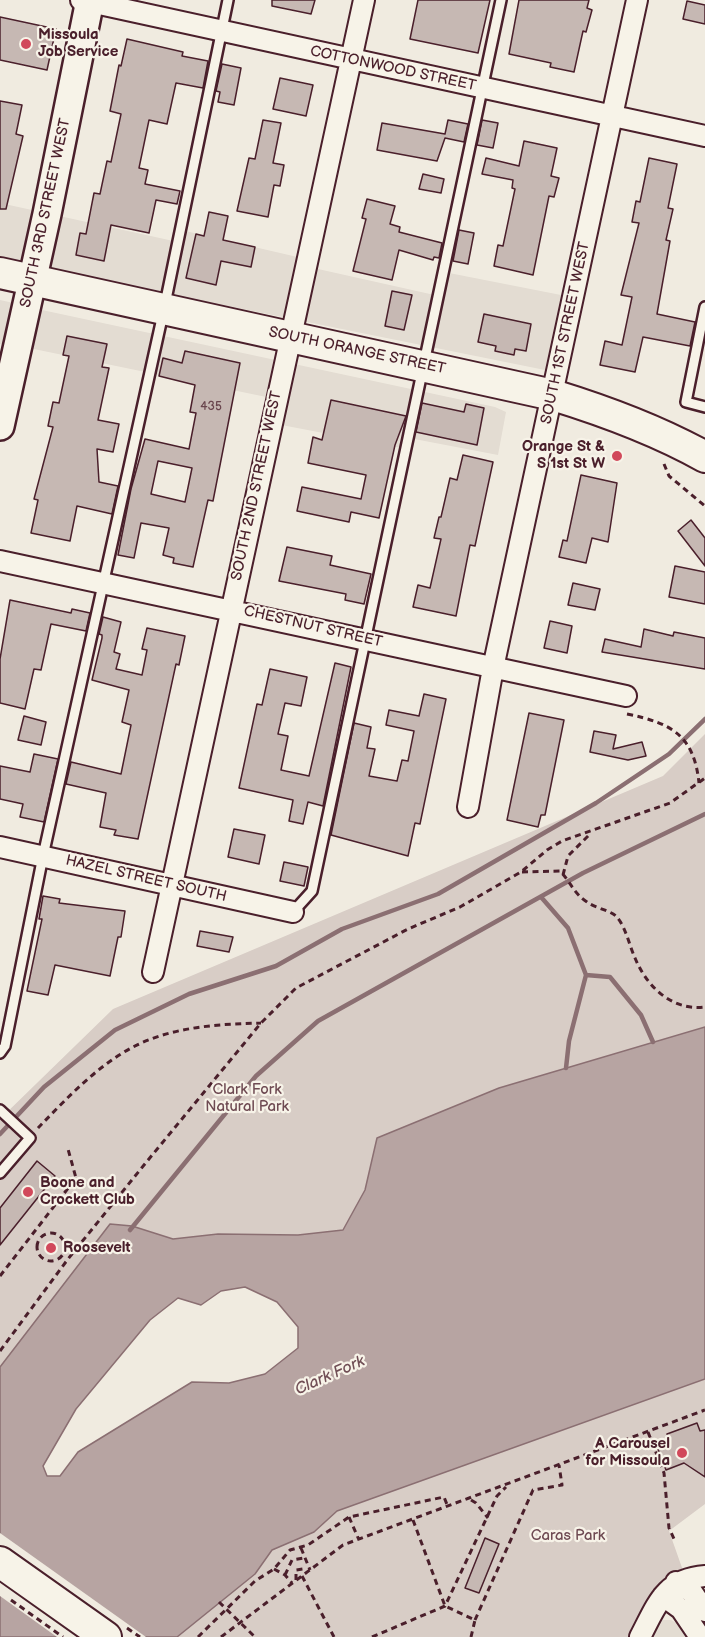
<!DOCTYPE html>
<html>
<head>
<meta charset="utf-8">
<style>
	body { margin:0 }
	canvas { display:block; background:#f0ebe0 }
</style>
</head>
<body>
<canvas width="705" height="1637"></canvas>
<script>
const context = document.querySelector('canvas').getContext('2d');
context.lineJoin = 'round';
function fill(path, color) { context.fillStyle = color; context.fill(path, 'evenodd'); }
function trace(path, color, width, dash) { context.strokeStyle = color; context.lineWidth = width; context.lineCap = dash ? 'butt' : 'round'; context.setLineDash(dash || []); context.stroke(path); }
function write(font, color, halo, rows, align = 'center') {
  context.font = font + ' "Balsamiq Sans",sans-serif'; context.lineWidth = 4.5; context.setLineDash([]); context.textBaseline = 'middle'; context.strokeStyle = halo; context.fillStyle = color; for (const [text, x, y, turn = 0] of rows) {
    context.save(); context.translate(x, y); context.rotate((+turn || 0) * Math.PI / 180); context.textAlign = isNaN(turn) ? turn : align; if (halo) context.strokeText(text, 0, 0); context.fillText(text, 0, 0); context.restore();
  }
}
fill(new Path2D(`
	M0 203 178 242 181 230 319 262 318 269 439 296 444 272 561 295 545 370 0 260Z
	M0 300 18 304 9 346 0 344Z
	M42 310 495 407 506 412 498 455 409 438 407 449 271 423 276 399 29 348 34 319Z
	M660 1620H671L680 1625 688 1637H647Z`), '#e3dcd2');
fill(new Path2D(`
	M705 734V1027L499 1088 377 1138 365 1190 343 1230 298 1235 218 1234 173 1239 132 1226 110 1224 0 1367V1119L113 1009 663 776Z
	M705 1379V1504L669 1531 686 1579 646 1637H177L255 1574 272 1550 314 1532 337 1511Z`), '#d8cdc6');
const water = new Path2D(`
	M705 1027V1379L337 1511 314 1532 272 1550 255 1574 177 1637H0V1367L110 1224 132 1226 173 1239 218 1234 298 1235 343 1230 365 1190 377 1138 499 1088ZM245 1287 277 1302 298 1327V1348L265 1374 229 1383 192 1382 78 1452 60 1476H47L43 1466 76 1409 150 1320 178 1298 201 1305 221 1291Z`);
fill(water, '#b7a4a2');
trace(water, '#8b6f72', 1.5);
fill(new Path2D(`
	M0 1533 146 1637H57L0 1596Z`), '#f0ebe0');
trace(new Path2D(`
	M541 897 568 928 586 975 569 1041 566 1068
	M586 975 610 977 641 1015 653 1042
	M0 1134 44 1087 115 1030 189 994 276 966 342 929 438 894 596 803 669 754 705 719
	M130 1230 256 1076 318 1021 583 873 705 814`), '#8b6f72', 4.5);
const building = new Path2D(`
	M272 0H315L311 14 272 6Z
	M418 0H490L478 53 410 39Z
	M519 0H589L587 8 592 10 586 32 583 31 574 72 550 67 551 63 509 54Z
	M687 1 705 5V24L683 19Z
	M0 17 56 29 47 70 0 60Z
	M127 39 183 52 182 56 208 61 203 88 176 83 167 124 149 120 139 168 148 170 145 184 180 191 177 204 156 200 149 233 111 225 104 261 76 255 80 233 86 234 94 193 100 194 107 161 111 162 121 114 110 111 119 65 121 66Z
	M222 64 241 68 234 105 218 102 220 92 216 91Z
	M280 78 313 85 306 116 273 109Z
	M0 101 22 105 16 134 23 136 6 209H0Z
	M263 120 281 123 273 163 284 165 280 186 274 185 268 217 237 211 249 158 255 159Z
	M448 120 468 124 464 142 445 138 437 161 377 150 382 123 445 134Z
	M482 120 498 123 493 148 477 145Z
	M524 141 557 148 551 176 559 178 554 197 549 196 533 275 494 266 498 245 503 246 515 189 512 188 513 180 482 174 486 158 519 166Z
	M649 158 677 164 668 208 673 209 666 240 670 241 657 314 695 322 690 346 643 337 635 372 600 365 605 341 622 345 632 297 621 295 639 223 632 222 636 201 640 202Z
	M423 174 444 179 441 193 419 189Z
	M367 199 395 206 390 224 400 227 399 232 442 243 439 258 434 257 433 260 399 250 392 280 353 271 366 219 362 218Z
	M209 212 228 216 223 240 255 247 251 267 221 261 216 285 186 278 196 234 204 236Z
	M459 230 474 233 468 264 453 261Z
	M392 291 412 295 404 330 385 326Z
	M484 314 531 324 526 351 515 349 514 355 495 351 496 346 478 342Z
	M67 336 107 344 102 367 109 368 98 420 119 424 113 452 97 449 99 482 118 486 112 514 77 506 70 541 31 533 38 500 34 499 53 427 48 426 53 402 59 403 69 356 63 355Z
	M185 351 240 363 213 501 208 500 193 567 173 563 174 558 163 555 169 528 141 523 134 558 118 555 131 489 145 439 189 449 196 413 190 412 195 385 159 376 163 358 182 363ZM158 461 192 468 185 502 151 494Z
	M331 400 406 416 395 445 379 518 351 512 349 522 297 511 302 487 361 499 366 475 308 463 313 437 322 440Z
	M422 403 464 412 466 404 484 408 477 445 416 432Z
	M463 455 493 462 475 546 470 545 456 616 413 607 418 585 430 588 441 539 434 538 439 517H441L450 478 457 480Z
	M581 475 617 483 608 542 592 538 586 563 559 557 563 540 567 541Z
	M691 520 705 538V566L678 531Z
	M287 547 332 556 330 565 371 574 364 604 345 600 346 594 279 581Z
	M675 566 705 572V604L669 597Z
	M573 583 600 589 595 610 568 605Z
	M10 600 71 613 72 609 90 613 86 631 51 624 41 670 34 669 25 709 0 703V659Z
	M103 617 121 622 114 652 120 654 116 669 142 675 147 650 142 649 147 628 185 636 179 665 176 664 138 839 114 835 116 830 100 827 106 793 66 784 71 762 121 774 131 725 122 722 129 690 92 680 102 638V635L99 634Z
	M550 621 572 626 567 653 544 648Z
	M644 629 673 636 674 632 705 638V669L602 652 605 639 641 647Z
	M335 663 351 667 323 806 308 802 303 824 289 821 293 800 239 788 257 704 262 705 270 669 307 677 301 706 285 703 278 734 288 736 281 770 309 776Z
	M424 694 446 699 420 824 415 823 408 856 331 835 354 723 371 727 367 748 375 749 369 776 397 781 402 760 408 761 414 731 386 725 389 710 419 716Z
	M529 713 564 720 545 815H541L538 827 507 820Z
	M24 716 46 722 41 745 18 740Z
	M594 731 616 735 613 749 642 742 646 756 628 760 590 752Z
	M34 754 58 759 44 822 20 817 23 804 0 799V766L30 772Z
	M234 829 265 835 259 864 228 857Z
	M284 862 308 867 304 886 280 881Z
	M43 896 60 899 59 903 125 911 121 937H118L110 976 55 965 48 995 27 991 42 919H39Z
	M200 931 233 937 229 952 197 946Z
	M37 1161 55 1176 0 1245V1208Z
	M697 1423 700 1431 705 1430V1477L684 1463 666 1470 656 1444 669 1439 667 1434Z
	M485 1538 499 1544 479 1593 465 1588Z`);
fill(building, '#c6b8b3');
trace(building, '#4a1f2b', 1.5);
const lane = new Path2D(`
	M705 307 686 402 705 407
	M293 912 312 891 501 0
	M0 1053 5 1046 43 856 164 309 228 0
	M0 1110 30 1138 0 1173`);
const street = new Path2D(`
	M81 0 705 136
	M0 561 626 696
	M468 807 493 668 637 0
	M0 847 293 912
	M153 972 364 0
	M676 1582 692 1592 705 1611
	M663 1596 681 1609 700 1637
	M640 1637C657 1605 664 1579 705 1576`);
const secondary = new Path2D(`
	M0 426 47 214 90 0`);
const primary = new Path2D(`
	M0 273 553 395C605 411 657 430 705 457
	M0 1562 106 1637`);
trace(lane, '#4a1f2b', 14);
trace(street, '#4a1f2b', 24);
trace(secondary, '#4a1f2b', 32);
trace(primary, '#4a1f2b', 34);
trace(new Path2D(`
	M664 464 669 476 705 506
	M627 714C671 723 694 735 699 783
	M522 872 560 871C570 881 574 894 587 902 595 908 609 910 616 916 626 927 629 945 635 958 647 987 672 1011 705 1007
	M563 875 568 856 591 833
	M38 1128C70 1095 107 1055 151 1039 186 1026 223 1024 261 1023
	M37 1247a14 14 0 1 1 28 0a14 14 0 1 1-28 0Z
	M0 1276 76 1178 68 1149
	M0 1351 68 1259 144 1165 261 1023 296 988 408 929 460 907 521 872 547 850 562 841 670 803 705 778
	M648 1432 664 1473 669 1528 674 1539
	M471 1500 476 1503 488 1518
	M349 1517 359 1540
	M413 1520 445 1606 475 1620 471 1637
	M301 1548 310 1570
	M274 1569 285 1575 292 1583
	M285 1575 292 1560 304 1558
	M302 1576 334 1637
	M296 1580V1570L303 1569 307 1572
	M11 1600 63 1637
	M219 1602 255 1637
	M475 1620 533 1490 562 1485 559 1465
	M127 1628 140 1637
	M198 1637 255 1581 274 1569 290 1550 308 1545 349 1517 444 1497 448 1507
	M221 1637 343 1545 705 1410
	M372 1637 445 1606 497 1496 506 1487`), '#4a1f2b', 3, [6, 4.5]);
trace(lane, '#f7f3e8', 9);
trace(street, '#f7f3e8', 20);
trace(secondary, '#f7f3e8', 27);
trace(primary, '#f7f3e8', 30);
for (const [x, y, r, color] of [
	[26,44,6,"#d1495b"],
	[617,456,6,"#d1495b"],
	[28,1192,6,"#d1495b"],
	[51,1248,6,"#d1495b"],
	[682,1453,6,"#d1495b"]
]) { const dot = new Path2D(); dot.arc(x, y, r, 0, 2 * Math.PI); context.fillStyle = color; context.fill(dot); trace(dot, '#f7f3e8', 2); }
write('12px', '#69454d', null, [
	["435",211,407]
]);
write('bold 15px', '#4a1f2b', '#f7f3e8', [
	["Missoula",38,35],
	["Job Service",38,52],
	["Orange St &",605,447,"right"],
	["S 1st St W",605,464,"right"],
	["Boone and",40,1183],
	["Crockett Club",40,1200],
	["Roosevelt",63,1248],
	["A Carousel",670,1444,"right"],
	["for Missoula",670,1461,"right"]
], 'left');
write('15px', '#4a1f2b', '#f7f3e8', [
	["COTTONWOOD STREET",393,69,12],
	["SOUTH 3RD STREET WEST",46,213,-78],
	["SOUTH 1ST STREET WEST",566,333,-78],
	["SOUTH ORANGE STREET",357,351,12],
	["SOUTH 2ND STREET WEST",257,486,-78],
	["CHESTNUT STREET",313,627,13],
	["HAZEL STREET SOUTH",146,879,13]
]);
write('15px', '#6e4a52', '#f7f3e8', [
	["Clark Fork",247,1090],
	["Natural Park",247,1107],
	["Caras Park",568,1536]
]);
write('italic 16px', '#704e55', '#f7f3e8', [
	["Clark Fork",330,1376,-24]
]);
</script>
</body>
</html>
